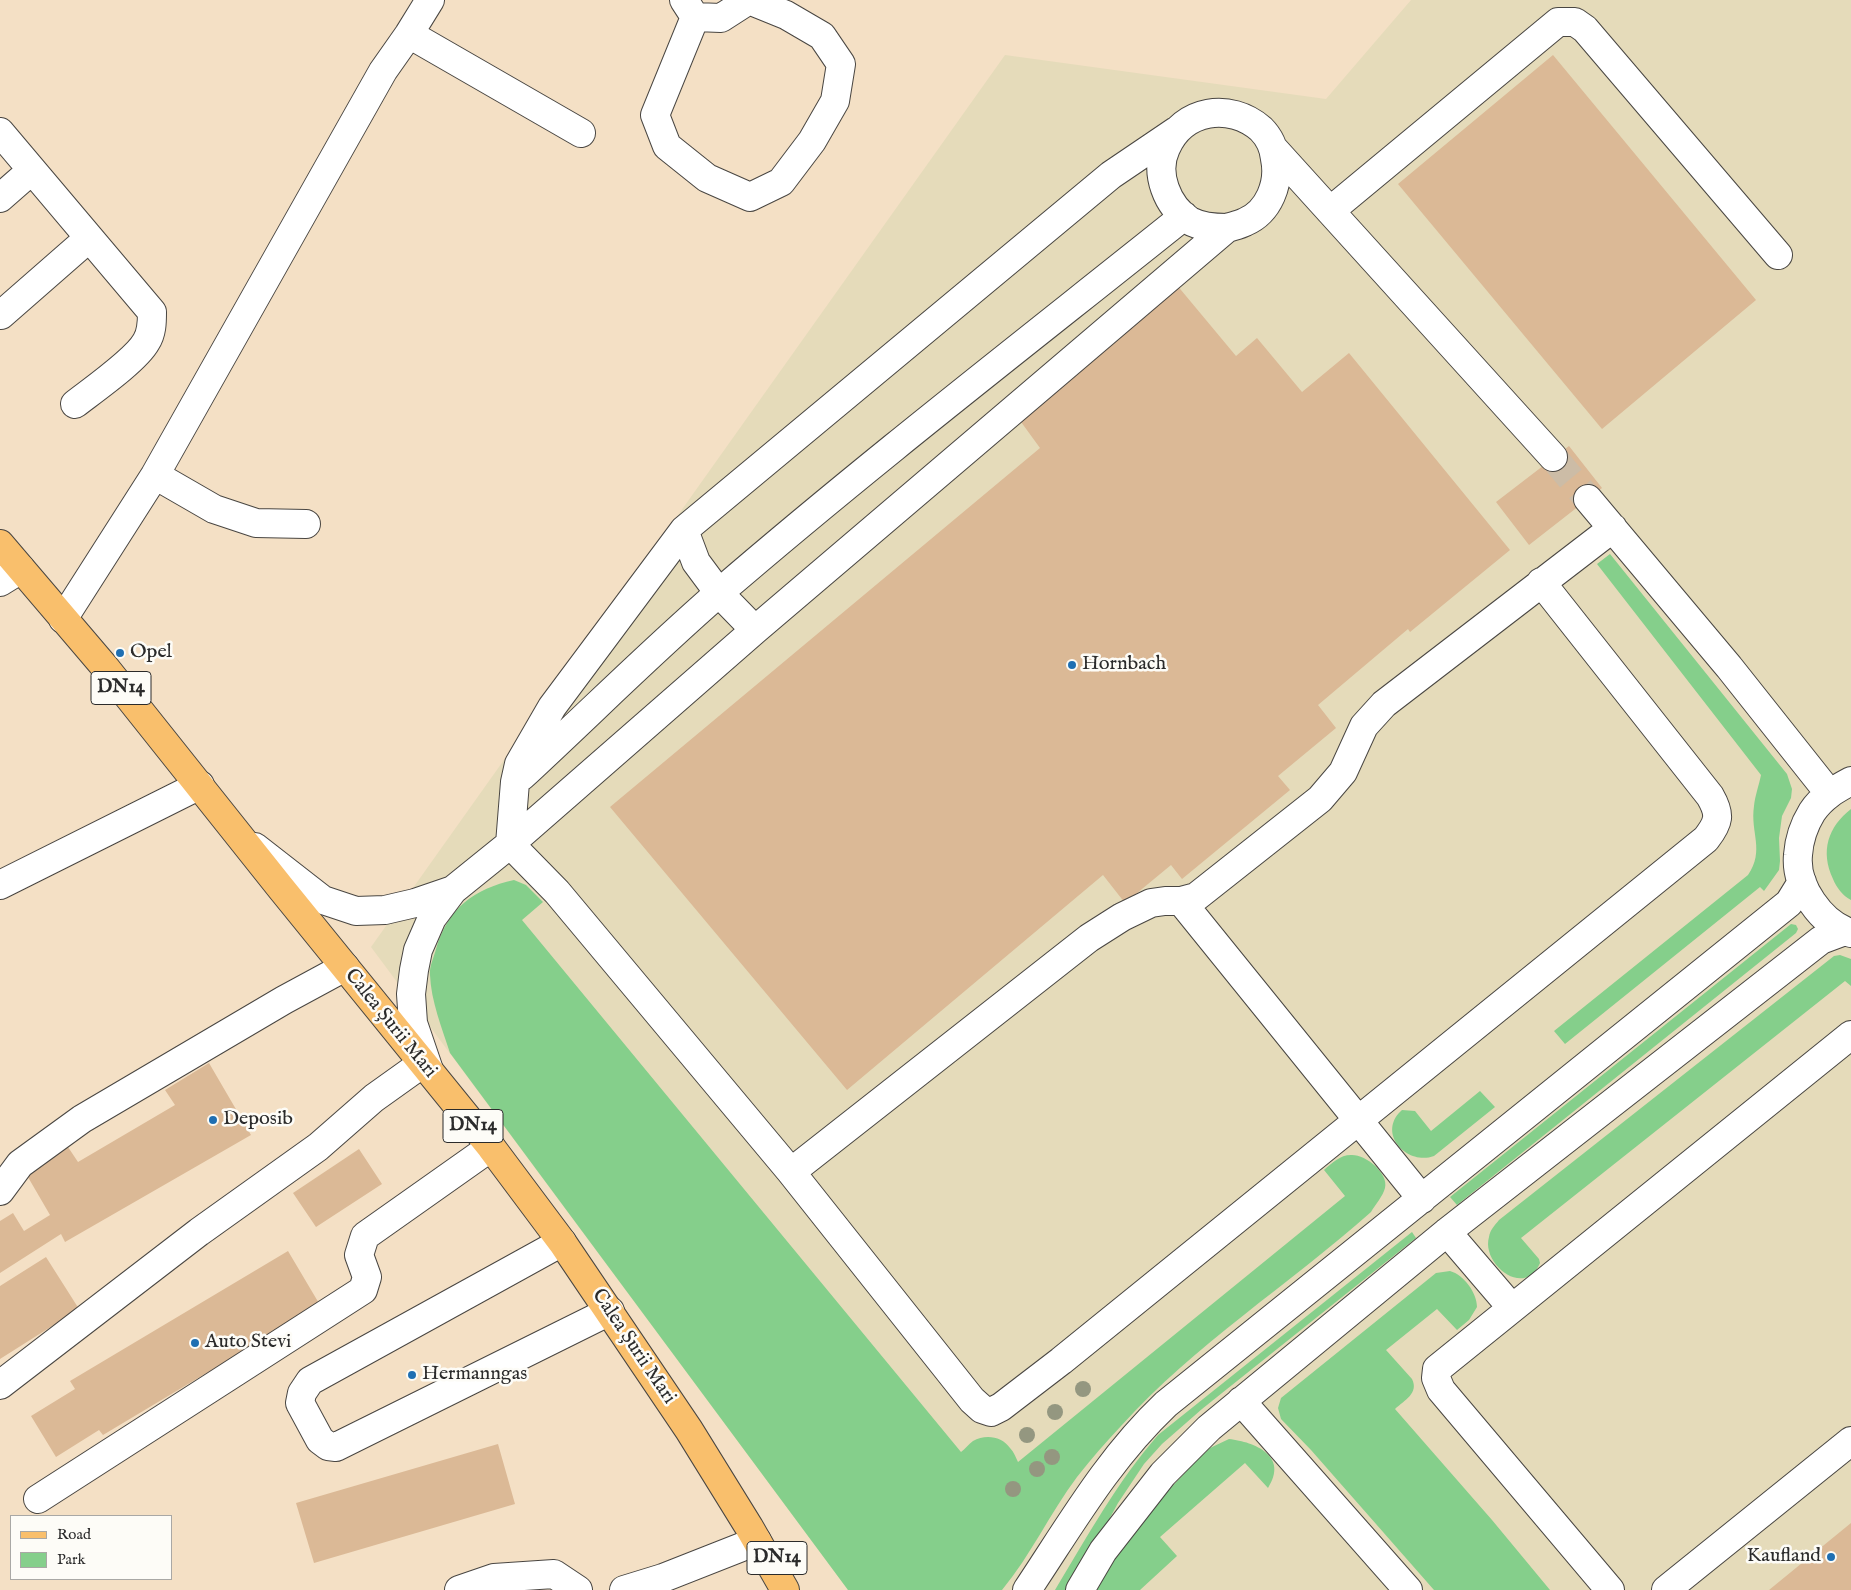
<!DOCTYPE html>
<html>
<head>
<meta charset="utf-8">
<style>
	body { margin:0 }
	#map { position:relative; width:1851px; height:1590px; overflow:hidden; background:#f4e0c5; font-family:"IM FELL English",serif }
	canvas { display:block }
	.legend { position:absolute; left:10px; top:1515px; width:162px; height:65px; box-sizing:border-box; background:#fdfcf7; border:1px solid #a9a8a5; margin:0; padding:6px 9px; list-style:none; font-size:15px; color:#2b2b2b }
	.legend li { display:flex; align-items:center; gap:10px; height:25px }
	.legend b { width:25px; border:1px solid #a9a8a5 }
</style>
</head>
<body>
<div id="map">
<canvas width="1851" height="1590"></canvas>
<ul class="legend">
<li><b style="height:6px;background:#f9bf6c"></b>Road</li>
<li><b style="height:14px;background:#85cf8b"></b>Park</li>
</ul>
</div>
<script>
const context = document.querySelector('canvas').getContext('2d');
context.lineJoin = 'round';
function fill(path, color) { context.fillStyle = color; context.fill(path, 'evenodd'); }
function trace(path, color, width, dash) { context.strokeStyle = color; context.lineWidth = width; context.lineCap = dash ? 'butt' : 'round'; context.setLineDash(dash || []); context.stroke(path); }
function write(font, color, halo, rows, align = 'center') {
  context.font = font + ' "IM FELL English",serif'; context.lineWidth = 5; context.setLineDash([]); context.textBaseline = 'middle'; context.strokeStyle = halo; context.fillStyle = color; for (const [text, x, y, turn = 0] of rows) {
    context.save(); context.translate(x, y); context.rotate((+turn || 0) * Math.PI / 180); context.textAlign = isNaN(turn) ? turn : align; if (halo) context.strokeText(text, 0, 0); context.fillText(text, 0, 0); context.restore();
  }
}
fill(new Path2D(`
	M1411 0H1851V1590H848L371 947 1005 55 1326 99Z`), '#e5dbba');
fill(new Path2D(`
	M1610 554 1787 774 1792 789 1791 798 1782 816 1779 838 1780 861 1779 870 1764 891 1760 887 1565 1044 1554 1031 1748 875C1765 850 1750 833 1754 806 1755 796 1759 785 1761 775L1597 564Z
	M1851 809V900C1843 896 1836 887 1833 879 1820 851 1828 827 1851 809Z
	M514 880 526 885 543 902 522 920 961 1452C965 1449 969 1444 973 1441 985 1434 1002 1436 1010 1448 1014 1452 1016 1458 1018 1462L1345 1196 1324 1170C1332 1163 1340 1155 1351 1155 1365 1154 1389 1173 1385 1188 1383 1196 1375 1205 1371 1212 1289 1285 1195 1344 1121 1426 1106 1442 1091 1459 1077 1477 1050 1513 1031 1555 1002 1590H848L450 1053C442 1028 431 1001 430 975 429 967 434 957 436 949 448 908 474 889 514 880Z
	M1791 924 1796 925 1798 929 1796 933 1457 1205 1450 1197Z
	M1840 955 1851 959V986L1845 981 1521 1238 1539 1259 1540 1263C1525 1299 1481 1264 1489 1237 1490 1230 1495 1225 1499 1220L1834 956Z
	M1480 1091 1495 1107 1434 1156C1407 1166 1376 1133 1402 1110L1415 1111 1431 1131Z
	M1412 1232 1416 1238 1202 1409 1162 1444 1144 1464 1118 1503 1071 1590H1055C1087 1537 1117 1482 1158 1435Z
	M1450 1271C1464 1275 1477 1293 1477 1307L1469 1320 1457 1330 1437 1309 1386 1350 1412 1379C1419 1393 1405 1400 1395 1409L1492 1520 1550 1590H1434L1311 1450 1281 1419 1278 1408 1281 1398 1436 1273Z
	M1229 1439C1255 1442 1289 1456 1268 1488L1245 1463 1160 1537 1177 1556 1140 1590H1089L1153 1507 1194 1463 1210 1448Z`), '#85cf8b');
fill(new Path2D(`
	M1553 55 1756 300 1602 429 1398 184Z
	M1176 284 1236 356 1257 338 1302 392 1349 353 1510 550 1410 632 1408 629 1318 705 1336 728 1278 776 1290 790 1182 879 1171 865 1125 903 1103 875 847 1090 610 807 1040 448 1016 415Z
	M1569 446 1602 488 1529 545 1496 502Z
	M209 1063 251 1135 65 1242 61 1234 0 1273V1221L13 1213 24 1231 50 1215 25 1172 68 1147 78 1162 175 1105 165 1090Z
	M359 1149 382 1184 316 1227 293 1193Z
	M288 1251 320 1305 103 1435 99 1430 56 1457 31 1416 75 1389 70 1381Z
	M46 1257 79 1309 0 1359V1286Z
	M498 1444 515 1504 314 1563 296 1503Z
	M1851 1523V1590H1769Z`), '#dbb996');
trace(new Path2D(`
	M1553 457 1588 499`), '#ccbca6', 28, [28, 14]);
const minor = new Path2D(`
	M684 0 695 17 721 18 749 0
	M695 17 655 115 667 146 707 178 750 197 781 182 812 141 835 101 841 64 822 36 786 15 749 0
	M409 34 581 133
	M1176 131 1111 175 684 530 552 707 519 764 515 782 510 844 557 892 791 1172 972 1400 982 1409 991 1412 1001 1407 1061 1361 1706 839C1719 822 1721 815 1710 796L1541 582
	M0 132 152 312C152 322 152 333 146 342 136 360 93 390 75 404
	M1273 148 1553 457
	M0 198 32 170
	M1330 211 1558 22H1575L1585 29 1778 255
	M1 315 89 238
	M155 475 214 509 256 523 306 524
	M1588 499 1729 667 1829 793
	M684 530 696 562 719 593 755 630
	M0 582 21 569
	M63 619 155 475 383 71 409 34 430 0
	M522 776C588 715 652 651 720 592 871 462 1029 340 1184 216
	M1851 781C1836 789 1822 797 1812 812 1804 825 1799 840 1798 855 1795 886 1821 924 1851 933
	M255 847 323 900 356 911 385 910 415 903 453 890
	M0 885 200 785
	M1181 901 1422 1199
	M429 1070 413 1023 411 994 414 970 418 950 432 918 453 890 510 844 755 630 1227 228C1233 226 1239 225 1245 222 1269 212 1280 183 1275 159 1274 148 1269 137 1261 129 1230 102 1183 109 1166 148 1154 173 1167 206 1190 221 1201 227 1215 228 1227 228
	M791 1172 1089 938 1122 917 1151 903 1165 901H1181L1196 897 1320 799 1343 772 1364 726 1384 704 1613 528
	M0 1191 20 1164 82 1119 284 1000 345 967
	M1447 1232 1512 1308
	M562 1242 310 1381 302 1393 300 1403 320 1440 328 1446 336 1447 610 1311
	M0 1385 199 1232 318 1147 374 1098 423 1063
	M1241 1401 1408 1590
	M38 1499 363 1290 367 1277 359 1255 365 1236 491 1147
	M459 1590 494 1578 554 1574 578 1590
	M624 1590 663 1578 757 1541
	M1027 1590C1071 1524 1108 1459 1166 1404L1789 903 1802 882
	M1080 1590 1103 1551 1163 1474 1209 1428 1447 1232 1821 940 1845 931
	M1610 1590 1441 1390 1436 1378 1437 1369 1851 1035
	M1666 1590 1851 1441`);
const major = new Path2D(`
	M0 544 104 666 280 887 491 1147 562 1242 689 1430 749 1527 785 1590`);
trace(minor, '#494642', 30);
trace(major, '#494642', 30);
trace(minor, '#fff', 28);
trace(major, '#f9bf6c', 28);
context.fillStyle = '#949780';
for (const [x, y] of [
	[1083,1389],
	[1055,1412],
	[1027,1435],
	[1052,1457],
	[1037,1469],
	[1013,1489]
]) { context.beginPath(); context.arc(x, y, 8, 0, 2 * Math.PI); context.fill(); }
for (const [x, y, r, color] of [
	[120,653,5,"#1f6fb2"],
	[1072,665,5,"#1f6fb2"],
	[213,1120,5,"#1f6fb2"],
	[195,1343,5,"#1f6fb2"],
	[412,1375,5,"#1f6fb2"],
	[1831,1557,5,"#1f6fb2"]
]) { const dot = new Path2D(); dot.arc(x, y, r, 0, 2 * Math.PI); context.fillStyle = color; context.fill(dot); trace(dot, '#fdfcf7', 2); }
for (const [x, y, w] of [
	[121,688,60],
	[473,1126,60],
	[777,1558,60]
]) { const box = new Path2D(); box.roundRect(x - w / 2, y - 16.5, w, 33, 4); context.fillStyle = '#fdfcf7'; context.fill(box); trace(box, '#2b2b2b', 1); }
write('bold 19px', '#2b2b2b', null, [
	["DN14",121,688],
	["DN14",473,1126],
	["DN14",777,1558]
]);
write('20px', '#2b2b2b', '#fdfcf7', [
	["Opel",130,653],
	["Hornbach",1082,665],
	["Deposib",223,1120],
	["Auto Stevi",205,1343],
	["Hermanngas",422,1375],
	["Kaufland",1821,1557,"right"]
], 'left');
write('20px', '#2b2b2b', '#fdfcf7', [
	["Calea Șurii Mari",390,1024,51],
	["Calea Șurii Mari",633,1347,56]
]);
</script>
</body>
</html>
